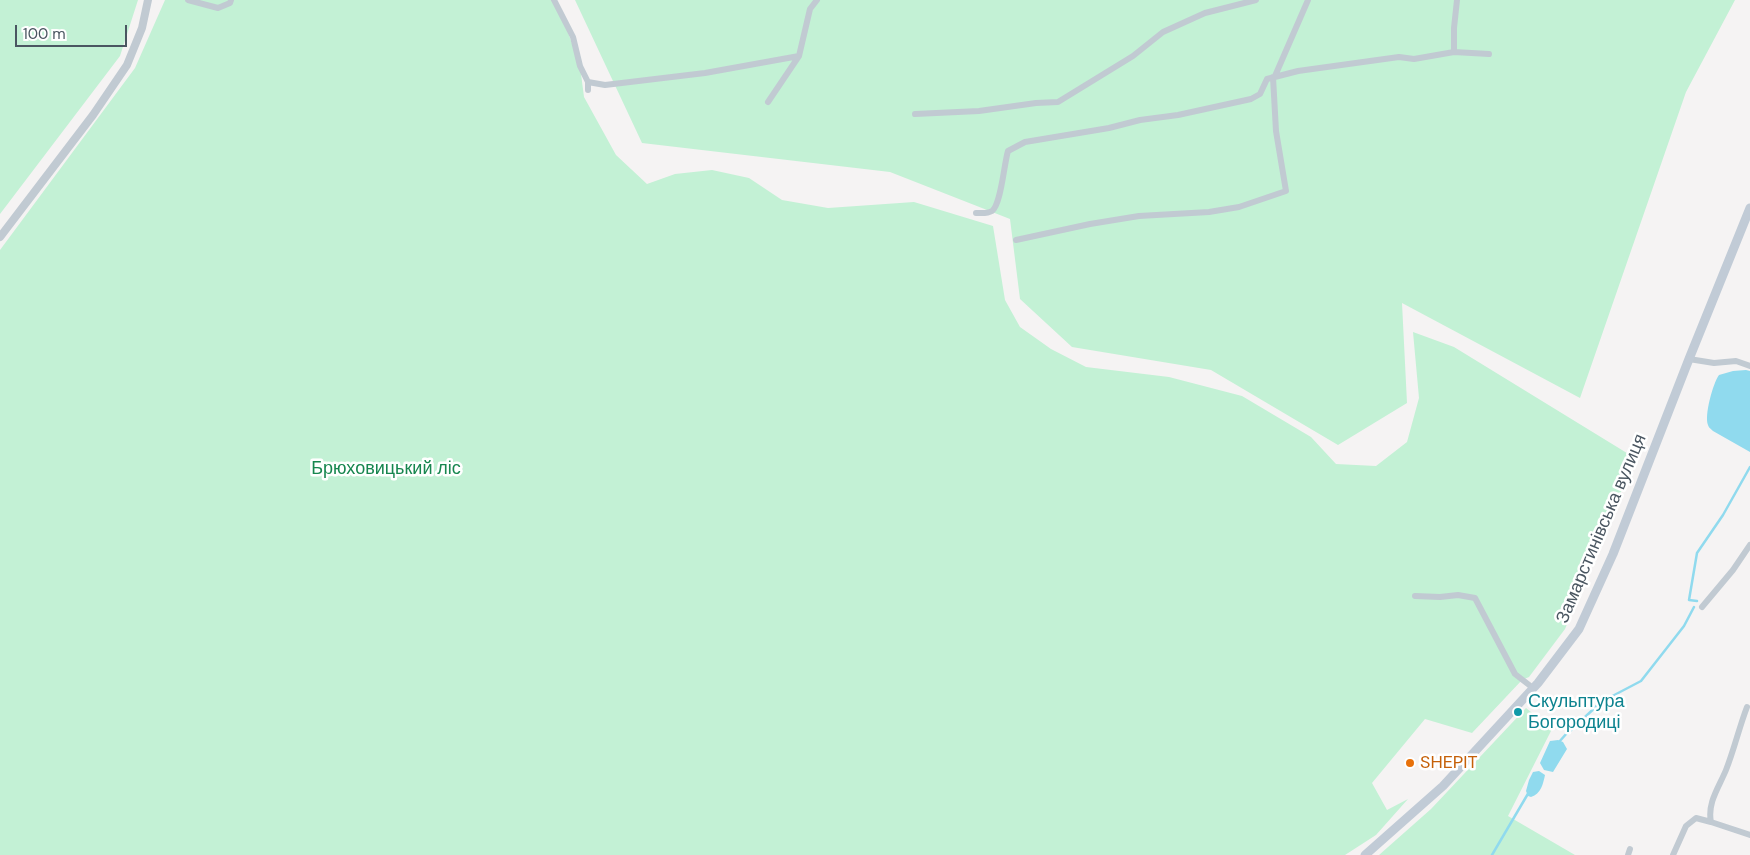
<!DOCTYPE html>
<html>
<head>
<meta charset="utf-8">
<style>
	body { margin:0 }
	#map { position:relative; width:1750px; height:855px; overflow:hidden; background:#f5f3f3; font-family:"DM Sans",sans-serif }
	canvas { display:block }
	.scale { position:absolute; left:15px; top:25px; width:112px; height:22px; box-sizing:border-box; border:2px solid #4a5661; border-top:0; padding-left:6px; font-size:15px; line-height:18px; white-space:nowrap; color:#4a5661; -webkit-text-stroke:4px #fff; paint-order:stroke }
</style>
</head>
<body>
<div id="map">
<canvas width="1750" height="855"></canvas>
<div class="scale">100 m</div>
</div>
<script>
const context = document.querySelector('canvas').getContext('2d');
context.lineJoin = 'round';
function fill(path, color) { context.fillStyle = color; context.fill(path, 'evenodd'); }
function trace(path, color, width, dash) { context.strokeStyle = color; context.lineWidth = width; context.lineCap = dash ? 'butt' : 'round'; context.setLineDash(dash || []); context.stroke(path); }
function write(font, color, halo, rows, align = 'center') {
  context.font = font + ' "DM Sans",sans-serif'; context.lineWidth = 5; context.setLineDash([]); context.textBaseline = 'middle'; context.strokeStyle = halo; context.fillStyle = color; for (const [text, x, y, turn = 0] of rows) {
    context.save(); context.translate(x, y); context.rotate((+turn || 0) * Math.PI / 180); context.textAlign = isNaN(turn) ? turn : align; if (halo) context.strokeText(text, 0, 0); context.fillText(text, 0, 0); context.restore();
  }
}
fill(new Path2D(`
	M0 0H138L120 56 0 214Z
	M165 0H554L559 7 580 66 584 97 616 155 647 184 675 174 712 170 749 178 782 200 828 208 914 202 993 226 1005 300 1020 327 1051 349 1086 367 1169 377 1242 396 1311 437 1336 464 1376 466 1407 442 1419 398 1413 332 1454 347 1635 458 1565 629 1529 677 1522 680 1472 733 1425 719 1372 783 1387 810 1408 799 1376 835 1345 855H0V250L135 68Z
	M575 0H1735L1686 92 1580 398 1402 303 1407 403 1338 445 1211 370 1072 347 1020 299 1010 219 890 172 642 143Z
	M1526 708 1552 729 1508 816 1575 855H1379L1431 809Z`), '#c3f1d5');
fill(new Path2D(`
	M1746 370 1750 371V452L1713 431C1710 428 1709 428 1708 425 1704 416 1713 383 1719 375L1733 371Z
	M1558 740 1563 742 1567 749 1553 772 1544 770 1540 763 1550 741Z
	M1539 771 1545 775C1543 784 1541 794 1531 797L1528 796 1526 791 1529 780 1533 772Z`), '#90daee');
trace(new Path2D(`
	M1697 601 1689 600 1697 553 1723 515 1750 467
	M1570 731 1601 702 1641 681 1684 626 1694 607
	M1559 742 1567 733
	M1492 855 1529 792`), '#90daee', 2.5);
trace(new Path2D(`
	M188 0 218 8 230 3 231 0
	M554 0 573 37 580 66 588 82V90
	M1454 52 1489 54
	M1275 76 1308 0
	M588 82 605 85 705 73 799 56
	M768 102 799 56 810 9 817 0
	M915 114 979 111 1036 103 1058 102 1133 56 1163 32 1205 13 1256 0
	M976 213C981 213 987 214 992 211 1001 205 1004 164 1008 151L1025 142 1109 128 1140 120 1178 115 1251 99 1260 94 1267 79 1298 71 1399 57 1414 59 1454 52V28L1457 0
	M1016 240 1090 224 1139 216 1209 212 1239 207 1286 191 1276 131 1273 77
	M1689 359 1714 363 1736 361 1750 366
	M1415 596 1440 597 1458 595 1475 598 1515 674 1533 688
	M1702 607 1733 570 1750 545
	M1747 707C1739 728 1734 750 1726 770 1719 787 1707 803 1711 822L1750 835
	M1628 855 1630 849
	M1673 855 1686 826 1696 818 1711 822`), '#c1cad2', 6);
trace(new Path2D(`
	M0 237 93 115 127 65 142 28 148 0`), '#c1cad2', 8);
trace(new Path2D(`
	M1365 855 1443 786 1538 683 1579 629 1613 554 1689 359 1750 208`), '#c1cbd6', 9);
for (const [x, y, r, color] of [
	[1518,712,5,"#0f9aa8"],
	[1410,763,5,"#e8710a"]
]) { const dot = new Path2D(); dot.arc(x, y, r, 0, 2 * Math.PI); context.fillStyle = color; context.fill(dot); trace(dot, '#fff', 2); }
write('18px', '#17864f', '#fff', [
	["Брюховицький ліс",386,469]
]);
write('18px', '#4a5661', '#fff', [
	["Замарстинівська вулиця",1602,529,-67]
]);
write('18px', '#0d838f', '#fff', [
	["Скульптура",1528,702],
	["Богородиці",1528,723]
], 'left');
write('18px', '#c56008', '#fff', [
	["SHEPIT",1420,763]
], 'left');
</script>
</body>
</html>
